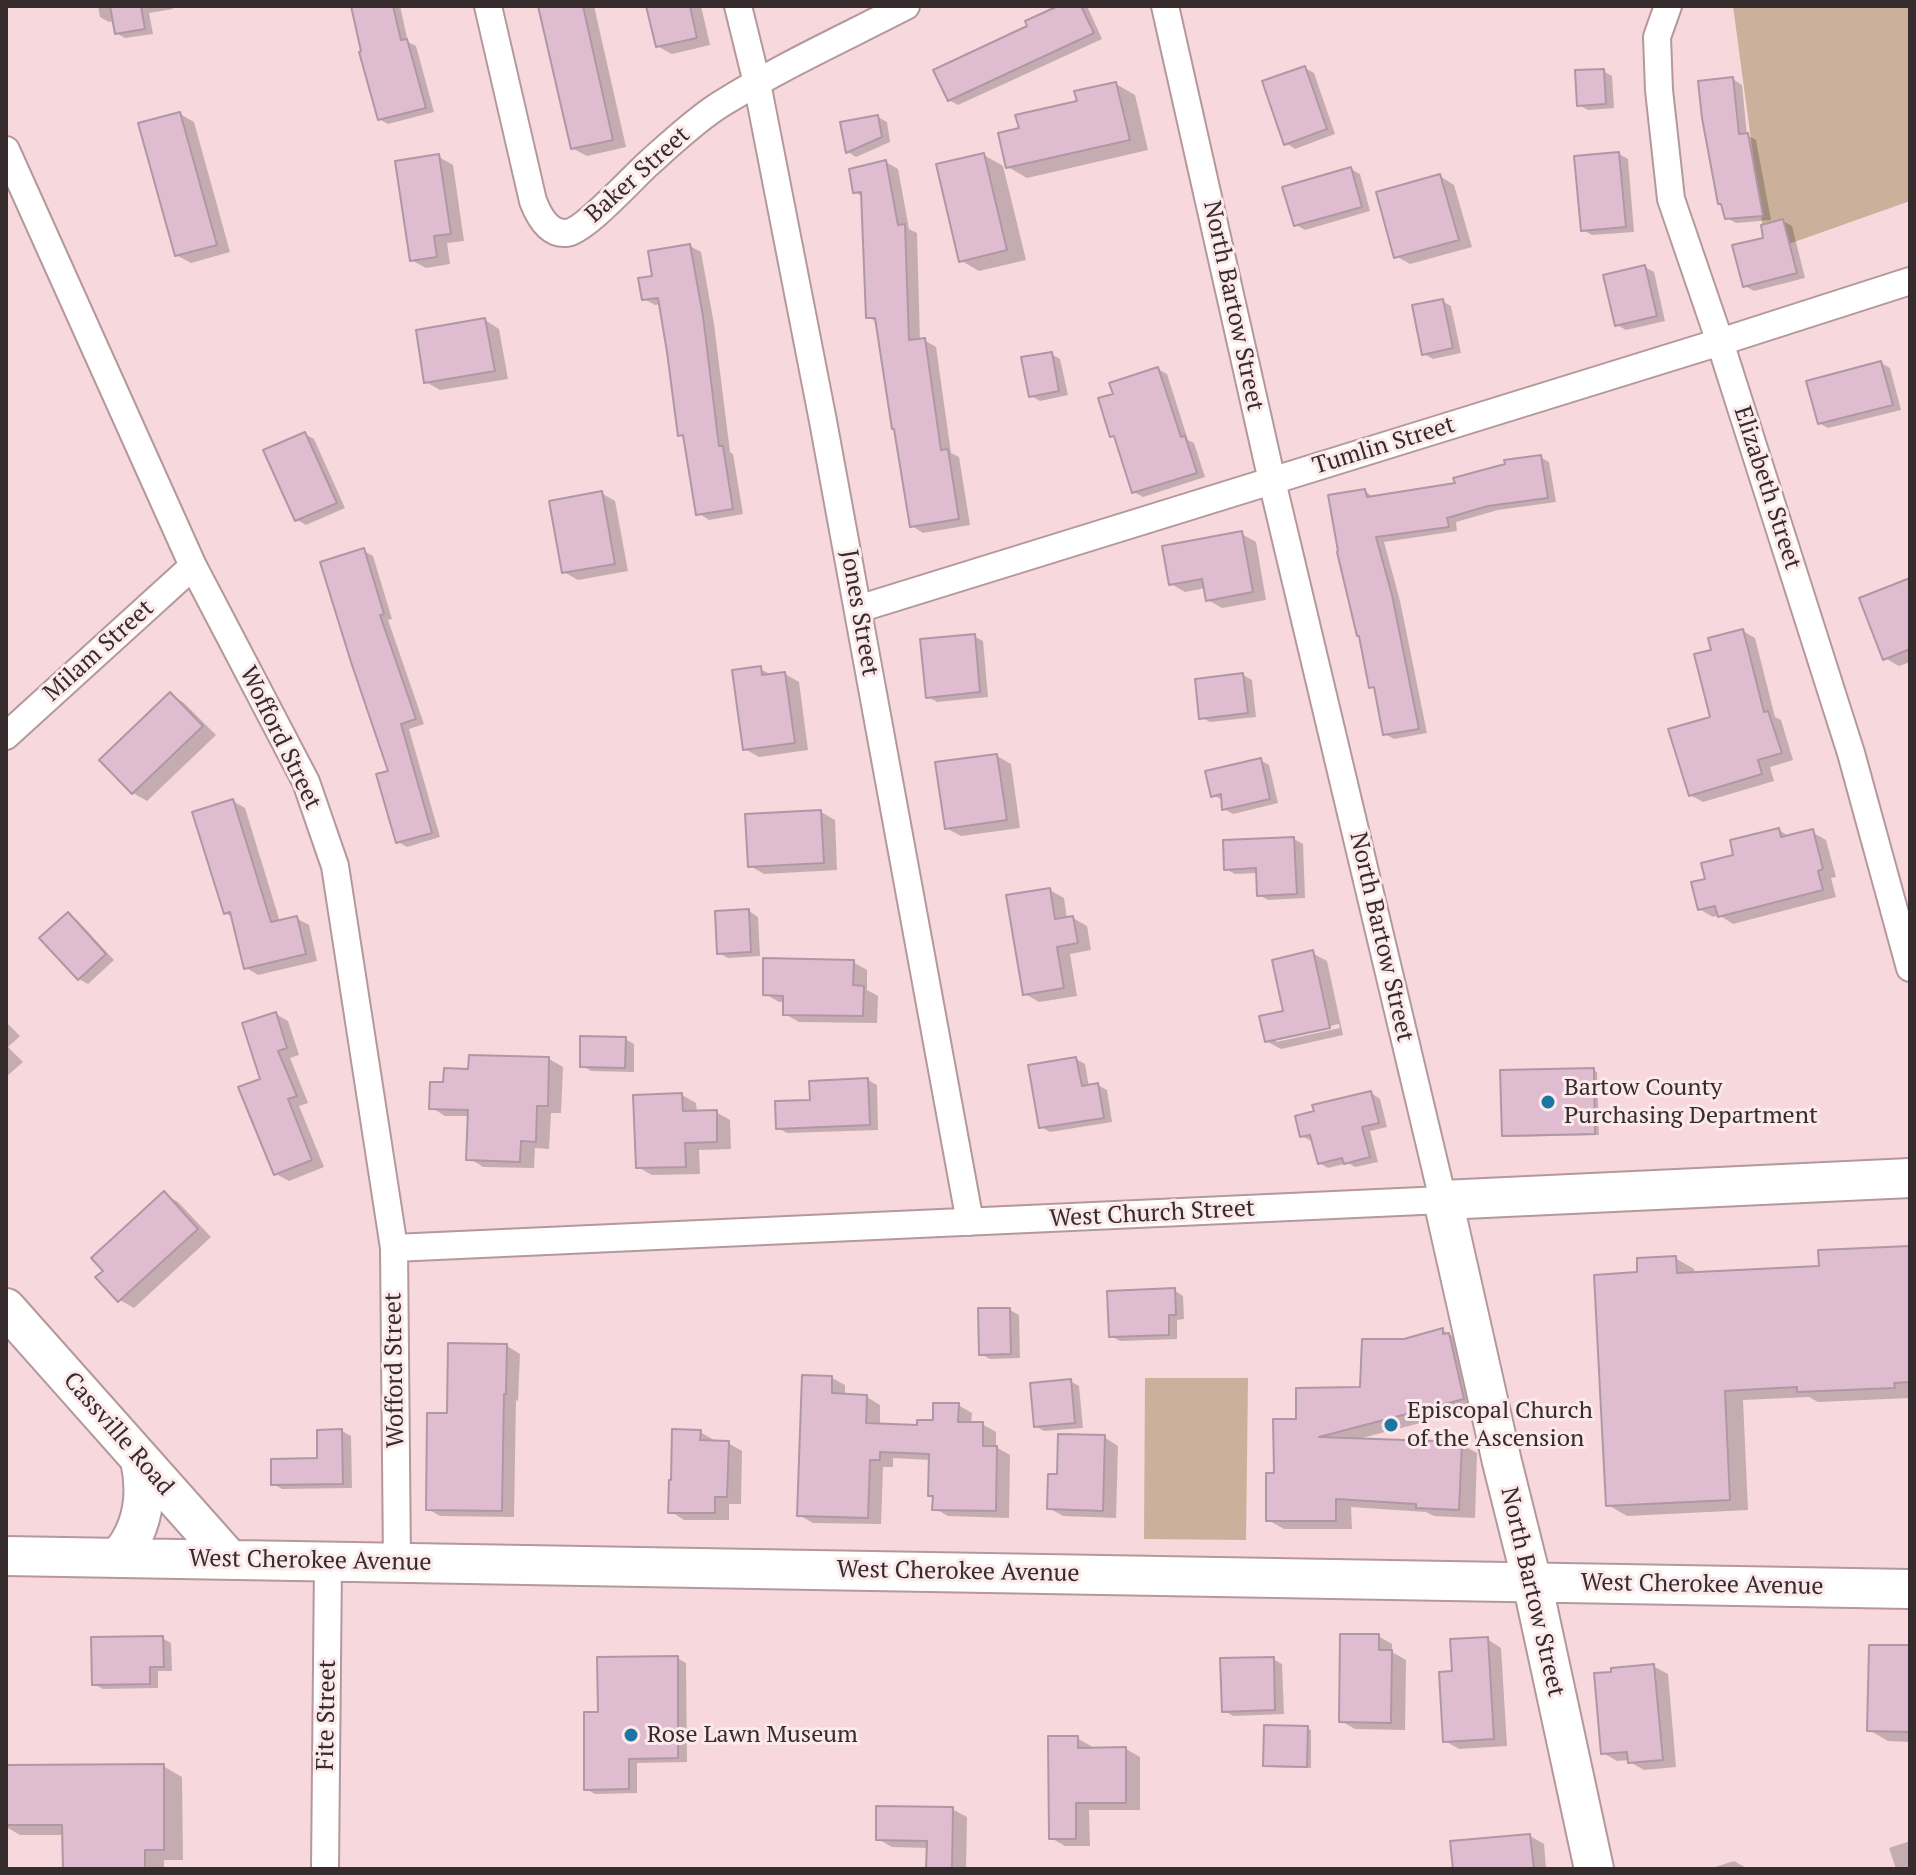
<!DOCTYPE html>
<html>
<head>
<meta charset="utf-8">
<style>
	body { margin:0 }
	#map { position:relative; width:1916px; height:1875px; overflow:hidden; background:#f7d8dc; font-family:"PT Serif",serif }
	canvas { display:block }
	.frame { position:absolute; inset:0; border:8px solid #372c2d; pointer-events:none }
</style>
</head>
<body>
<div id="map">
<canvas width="1916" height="1875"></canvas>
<div class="frame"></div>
</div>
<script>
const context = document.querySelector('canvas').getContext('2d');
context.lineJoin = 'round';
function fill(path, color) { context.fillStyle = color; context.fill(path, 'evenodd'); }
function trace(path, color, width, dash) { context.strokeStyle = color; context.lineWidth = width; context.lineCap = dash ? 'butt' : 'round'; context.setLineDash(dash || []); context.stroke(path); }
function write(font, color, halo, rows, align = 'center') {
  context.font = font + ' "PT Serif",serif'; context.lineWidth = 6; context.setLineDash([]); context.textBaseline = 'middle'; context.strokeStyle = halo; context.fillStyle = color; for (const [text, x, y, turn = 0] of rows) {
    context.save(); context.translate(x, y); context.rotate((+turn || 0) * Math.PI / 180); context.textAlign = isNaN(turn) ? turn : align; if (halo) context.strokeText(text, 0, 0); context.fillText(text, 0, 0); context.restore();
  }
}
fill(new Path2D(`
	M1733 6H1910V201L1766 252Z
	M1145 1378H1248L1246 1540 1144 1539Z`), '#cbb19b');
fill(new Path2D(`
	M98 6H172L173 9 149 13 153 34 125 38 116 33 114 21 109 22 100 17Z
	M353 6H400L408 42 416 46 434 112 388 124 379 119Z
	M540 6H594L626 147 587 156 572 148Z
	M648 6H701L710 45 672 54 657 46Z
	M1063 6H1087L1102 39 958 105 949 100 1030 27Z
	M1305 68 1314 73 1335 134 1295 149 1286 143Z
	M1603 71 1612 76 1614 108 1588 110 1579 105Z
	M1733 79 1742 85 1747 135 1756 140 1771 220 1736 223 1727 218Z
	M1116 84 1135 95 1148 150 1027 178 1008 167 1021 130Z
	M180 114 194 122 230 252 191 263 176 255Z
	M878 117 887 122 890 142 856 157 848 152Z
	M1619 154 1628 159 1634 232 1592 235 1583 230Z
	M984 155 1003 166 1026 260 979 271 960 260Z
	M439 157 453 165 464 241 447 243 450 264 426 268 411 260Z
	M886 162 898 169 909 229 917 233 920 341 924 340 936 347 951 453 959 457 970 525 923 533 912 526 878 323 868 317 863 197 855 192Z
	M1351 169 1360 174 1370 211 1305 230 1296 225Z
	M1440 176 1454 185 1472 247 1410 264 1396 256Z
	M1783 221 1792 226 1805 278 1754 291 1745 286 1765 239Z
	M690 246 701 252 714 324 730 452 733 454 743 514 709 520 698 513 686 438 680 435 661 304 655 305 644 299 654 278Z
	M1645 267 1654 272 1665 321 1626 330 1617 325Z
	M1442 301 1451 306 1461 353 1433 359 1424 354Z
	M485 320 499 329 508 379 440 390 426 382Z
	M1051 354 1060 359 1068 395 1040 401 1031 396Z
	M1881 363 1890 368 1901 410 1828 428 1819 423Z
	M1158 369 1167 374 1188 440 1194 443 1205 477 1143 497 1134 492 1117 439 1112 436 1115 395Z
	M305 434 314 439 345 508 306 525 297 520Z
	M1540 457 1549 462 1556 502 1498 510 1456 522 1457 531 1384 542 1400 601 1427 733 1394 739 1385 734 1377 690 1371 686 1365 491 1374 498 1457 485Z
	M601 493 615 501 628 571 578 580 564 572Z
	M1242 534 1256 542 1266 600 1222 608 1208 600 1206 588 1185 592 1171 584Z
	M364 551 373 556 392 619 388 620 424 724 409 729 440 837 407 847 398 842Z
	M1910 581V662L1899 666 1885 658Z
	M1743 631 1755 638 1775 717 1781 720 1793 760 1770 767 1774 781 1703 802 1690 795 1712 718 1713 651Z
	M974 636 983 641 988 697 937 702 928 697Z
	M760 669 772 675 785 674 799 682 808 750 759 757 745 749Z
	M1243 675 1252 680 1256 717 1210 722 1201 717Z
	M170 694 184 703 216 735 147 801 133 793Z
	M997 756 1011 764 1020 828 961 836 946 828Z
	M1260 760 1269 765 1278 803 1233 814 1224 809 1223 800 1212 795Z
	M233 801 245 808 280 922 296 918 309 925 317 961 258 975 245 967 234 918 225 913Z
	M821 812 835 820 837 870 764 874 750 866Z
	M1779 830 1790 837 1812 832 1826 840 1836 877 1831 878 1836 897 1733 924 1719 915 1713 917 1699 909 1707 881 1736 856Z
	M1294 839 1303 844 1305 898 1268 900 1259 895 1258 873 1235 874 1226 869Z
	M1050 890 1064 898 1067 919 1073 918 1087 926 1091 950 1070 954 1077 996 1039 1002 1025 994Z
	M749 911 758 917 760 956 728 958 719 953Z
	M68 915 77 920 114 960 88 984 79 979Z
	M1312 953 1327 961 1343 1035 1281 1049 1266 1041 1286 1012ZM1339 1024 1340 1028 1276 1042V1038Z
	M853 962 867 970V990L878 996 877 1023 799 1022 785 1014V1002H779L765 994Z
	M276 1014 288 1021 299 1055 290 1058 308 1103 299 1106 324 1167 289 1181 276 1174 262 1080Z
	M6 1022 20 1036 8 1047 23 1062 6 1077Z
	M625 1039 634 1044V1072L591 1071 582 1065Z
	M549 1059 563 1067 561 1113H551L549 1149 535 1148 534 1168 483 1167 469 1158 470 1116H445L431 1107 445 1085Z
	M1076 1059 1085 1064 1089 1087 1098 1085 1107 1090 1112 1122 1050 1132 1041 1127Z
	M1593 1070 1597 1072 1599 1135 1507 1137 1504 1134Z
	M868 1080 877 1085 878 1130 787 1133 778 1128 812 1102Z
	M1371 1093 1380 1099 1387 1127 1370 1131 1378 1162 1355 1167 1348 1163 1328 1168 1319 1163 1314 1141H1311L1302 1136Z
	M682 1095 696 1103 697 1113 716 1112 730 1120 731 1149 699 1150 700 1174 652 1175 638 1167Z
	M164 1194 178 1202 211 1237 134 1308 120 1300Z
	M1910 1248V1398L1818 1402 1809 1397 1743 1400 1748 1510 1627 1516 1608 1505 1640 1274 1675 1258 1694 1269 1695 1274 1821 1268Z
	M1174 1290 1183 1296 1184 1319 1177 1320V1339L1120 1341 1111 1336Z
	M1010 1310 1019 1315 1020 1358 990 1359 981 1354Z
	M1442 1330 1458 1339 1479 1408 1358 1439 1461 1444 1477 1453 1475 1518 1434 1516 1426 1512 1351 1507 1352 1529H1284L1268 1520 1276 1475 1298 1421 1362 1389 1404 1341Z
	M507 1346 520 1354 518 1401 516 1400 514 1517 440 1516 428 1509 449 1415Z
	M832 1378 845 1385V1396L867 1397 880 1405V1426L919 1427 934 1422 958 1405 972 1413 971 1424H982L996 1432V1447L1010 1455 1009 1518 948 1516 934 1508 935 1497 930 1494V1460L893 1458V1467H883L881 1524 813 1523 799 1515Z
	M1070 1381 1079 1386 1083 1428 1044 1431 1035 1426Z
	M342 1431 351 1436 352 1488 282 1489 273 1484 320 1460Z
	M700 1432 714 1440V1442L728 1443 742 1451 741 1504H729V1520H684L670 1511Z
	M1104 1437 1118 1446 1116 1518 1063 1516 1049 1508 1059 1477Z
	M1378 1636 1392 1644V1652L1406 1660 1405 1730 1355 1729 1341 1721Z
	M162 1638 171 1643 172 1671H158V1688L103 1689 94 1684Z
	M1487 1639 1501 1648 1507 1746 1459 1749 1445 1741 1454 1673Z
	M1910 1647V1742L1888 1741 1869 1730Z
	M677 1658 686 1663 687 1762 637 1763V1793L595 1794 586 1789 600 1714Z
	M1273 1659 1282 1664 1284 1714 1233 1716 1224 1710Z
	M1653 1666 1668 1674 1676 1767 1644 1770 1630 1762V1760L1617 1761 1603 1753Z
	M1307 1728 1311 1730V1768L1269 1767 1265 1764Z
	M1077 1738 1091 1746V1750L1126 1749 1140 1757V1810H1089L1090 1846H1065L1051 1838Z
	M163 1766 182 1777 183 1860H164V1869H65L64 1835H20L6 1827V1767Z
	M952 1809 967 1817 966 1869H928V1848L892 1847 878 1839Z
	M1530 1836 1544 1844 1546 1869H1455Z
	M1910 1841V1869H1896L1889 1848Z
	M1734 1861 1748 1869H1709Z`), '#0003');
const building = new Path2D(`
	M110 6H141L145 29 115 34Z
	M351 6H393L401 40 407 39 426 108 378 120 359 52 361 51Z
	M538 6H583L613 140 571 149Z
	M646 6H690L697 38 656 47Z
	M1058 6H1081L1094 33 948 101 933 70 1027 26 1025 21Z
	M1305 66 1327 129 1284 145 1262 81Z
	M1604 69 1606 104 1577 106 1575 70Z
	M1733 77 1739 134 1748 133 1763 216 1725 219 1721 204H1718L1702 118 1698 81Z
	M1116 82 1130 140 1006 168 998 133 1019 128 1015 115 1077 101 1074 91Z
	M180 112 217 245 175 256 138 123Z
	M878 115 882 137 846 153 840 122Z
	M1619 152 1626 227 1581 231 1574 156Z
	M984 153 1007 250 959 262 936 164Z
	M439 154 451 234 434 236 437 257 410 261 395 161Z
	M886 160 898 225 905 224 909 340 925 338 941 450 948 449 959 519 910 527 894 429H892L875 318H866L861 192 853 193 849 169Z
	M1351 167 1362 207 1294 226 1282 187Z
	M1440 174 1459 240 1394 258 1376 192Z
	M1783 219 1797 273 1743 287 1732 245 1763 238 1761 225Z
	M690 244 703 316 719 446H723L733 509 696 515 683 435 678 436 667 352 658 298 642 300 638 278 652 276 648 251Z
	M1645 265 1657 316 1615 326 1603 275Z
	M1443 299 1453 348 1422 355 1412 305Z
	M485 318 495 371 424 383 416 330Z
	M1052 352 1059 391 1029 397 1021 357Z
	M1881 361 1893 405 1818 424 1806 381Z
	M1158 367 1181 437 1185 436 1197 473 1132 493 1114 436 1110 437 1098 398 1113 394 1109 383Z
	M305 432 337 503 295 521 263 450Z
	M1541 455 1548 498 1488 506 1447 518 1449 527 1376 537 1392 595 1419 729 1383 735 1374 687 1369 688 1359 636H1357L1337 552 1338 551 1328 495 1365 489 1367 497 1455 483 1453 478 1505 464 1504 460Z
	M602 491 615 564 562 573 549 501Z
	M1242 531 1253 592 1206 601 1202 579 1169 585 1162 546Z
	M364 548 384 614 380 615 416 719 401 724 432 833 396 843 376 774 388 771 351 662 320 562Z
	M1910 578V649L1883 660 1859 598Z
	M1743 629 1764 712 1768 711 1782 753 1758 760 1762 774 1689 796 1668 729 1710 717 1694 654 1711 650 1708 638Z
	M975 634 980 692 926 698 920 639Z
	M761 666 762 675 785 672 795 743 743 750 732 670Z
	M1243 673 1248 713 1199 719 1195 679Z
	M170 692 203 726 132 794 99 760Z
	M997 754 1007 820 945 829 935 762Z
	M1261 758 1270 799 1222 810 1221 794 1211 797 1205 771Z
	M233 799 271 922 297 916 306 954 244 969 230 912 224 914 192 812Z
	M821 810 824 863 748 867 745 814Z
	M1779 828 1781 837 1813 829 1823 869 1818 871 1823 890 1718 917 1715 906 1698 910 1691 882 1705 879 1701 863 1733 855 1730 840Z
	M1294 837 1297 894 1257 896 1256 868 1224 870 1223 840Z
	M1050 888 1055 919 1073 916 1078 943 1057 947 1064 988 1023 995 1006 895Z
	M749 909 751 952 717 954 715 911Z
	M68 912 106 954 78 980 39 938Z
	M1313 950 1330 1028 1265 1042 1259 1016 1283 1011 1272 960Z
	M763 958 854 960 853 985 864 986 863 1016 783 1015V996L763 995Z
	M276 1012 287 1048 278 1051 297 1096 288 1099 312 1160 274 1175 238 1087 260 1079 242 1023Z
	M580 1036 626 1037 625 1068 580 1067Z
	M469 1055 549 1057 548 1106H537L536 1142 521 1141 520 1162 466 1160 468 1110 429 1109 430 1082H443L444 1068 468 1069Z
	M1076 1057 1082 1086 1098 1083 1104 1118 1039 1128 1028 1065Z
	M1594 1068 1595 1134 1502 1136 1500 1070Z
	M868 1078 870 1125 776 1129 775 1101 810 1100 809 1081Z
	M1371 1091 1379 1123 1362 1127 1370 1157 1344 1164 1342 1158 1318 1164 1310 1135 1300 1137 1295 1116 1314 1111 1312 1105Z
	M682 1093 683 1111 717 1110V1142L685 1143 686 1167 636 1168 633 1095Z
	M164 1191 198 1229 118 1302 95 1277 103 1271 91 1258Z
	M1910 1246V1382L1894 1383 1895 1388 1797 1392V1387L1725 1391 1730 1500 1606 1506 1594 1275 1637 1272V1258L1676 1256 1677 1273 1819 1266 1818 1250Z
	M1175 1288 1176 1315H1169V1335L1109 1337 1107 1291Z
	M978 1308H1010L1011 1354 979 1355Z
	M1443 1328V1334L1449 1333 1464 1399 1319 1437 1462 1442 1459 1510 1416 1508V1504L1336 1499V1521H1266V1473H1274L1273 1419H1296V1388L1360 1387 1362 1339H1404Z
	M448 1343 507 1344 506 1394H504L502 1511 426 1510 427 1413H447Z
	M802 1375 832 1376V1393L867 1395 866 1423 917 1425V1420H933V1403H959L958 1422H983V1446H997L996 1511 932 1510 933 1496H928L929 1454 880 1452V1460H870L868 1518 797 1516Z
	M1071 1379 1075 1423 1034 1427 1030 1383Z
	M342 1429 343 1484 271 1485V1459L317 1458V1430Z
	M672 1429 701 1430 700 1440 729 1441 727 1497H715V1513H668L669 1480H671Z
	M1058 1434 1105 1435 1103 1511 1047 1509 1048 1474H1057Z
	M1340 1634H1379V1650H1392L1391 1723 1339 1722Z
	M163 1636 164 1667H150V1684L92 1685 91 1637Z
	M1488 1637 1494 1739 1443 1742 1439 1672 1452 1671 1450 1639Z
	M1869 1645H1910V1732L1867 1731Z
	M678 1656V1758L629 1759V1789L584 1790V1712H598L597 1657Z
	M1274 1657 1275 1710 1222 1712 1220 1658Z
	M1654 1664 1663 1760 1628 1763 1627 1752 1601 1754 1594 1673 1611 1672V1668Z
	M1264 1725 1308 1726 1307 1767 1263 1766Z
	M1048 1736H1078V1748L1126 1747V1803H1076V1839H1049Z
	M164 1764V1850H145V1869H63L62 1825H6V1765Z
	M876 1806 953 1807 952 1869H926L927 1841 876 1840Z
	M1530 1834 1534 1869H1453L1450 1841Z`);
fill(building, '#e0bcd1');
trace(building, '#af97a5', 2);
const street = new Path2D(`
	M488 6 533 201C538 214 548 234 566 233 584 232 634 176 650 162 670 144 698 118 721 104 780 67 844 38 906 6
	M738 6 757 83 823 421 970 1222
	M1668 6 1657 37 1659 90 1671 199 1720 342 1851 753 1910 968
	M6 150 193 566 306 782 335 866 394 1248 397 1563
	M858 609 1720 342 1910 281
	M6 736 193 566
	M394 1248 1443 1200 1272 481 1165 6
	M325 1869 328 1562`);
const secondary = new Path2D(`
	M6 1308 230 1560
	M6 1556 1910 1589
	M118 1558C143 1530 148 1496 140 1460
	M1594 1869 1532 1582 1502 1462 1443 1200 1910 1178`);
trace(street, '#b4989c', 30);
trace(secondary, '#b4989c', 42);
trace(street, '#fff', 26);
trace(secondary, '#fff', 38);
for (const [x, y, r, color] of [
	[1548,1102,8,"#1b76a4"],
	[1391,1425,8,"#1b76a4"],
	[631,1735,8,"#1b76a4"]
]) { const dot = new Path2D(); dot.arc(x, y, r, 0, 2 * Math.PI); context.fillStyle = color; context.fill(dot); trace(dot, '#fce9eb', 3); }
write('24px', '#372c2d', '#fce9eb', [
	["Baker Street",638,175,-42],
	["North Bartow Street",1233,306,78],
	["Tumlin Street",1384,446,-17],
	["Elizabeth Street",1767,488,72],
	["Jones Street",859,613,80],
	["Milam Street",99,651,-42],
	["Wofford Street",280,738,64],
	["North Bartow Street",1381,937,77],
	["West Church Street",1152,1214,-3],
	["Wofford Street",395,1370,-91],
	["Cassville Road",118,1434,49],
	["West Cherokee Avenue",310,1561,1],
	["West Cherokee Avenue",958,1572,1],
	["West Cherokee Avenue",1702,1585,1],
	["North Bartow Street",1532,1592,77],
	["Fite Street",327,1715,-89]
]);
write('24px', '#372c2d', '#fce9eb', [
	["Bartow County",1564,1088],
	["Purchasing Department",1564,1116],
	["Episcopal Church",1407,1411],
	["of the Ascension",1407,1439],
	["Rose Lawn Museum",647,1735]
], 'left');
</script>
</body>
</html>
